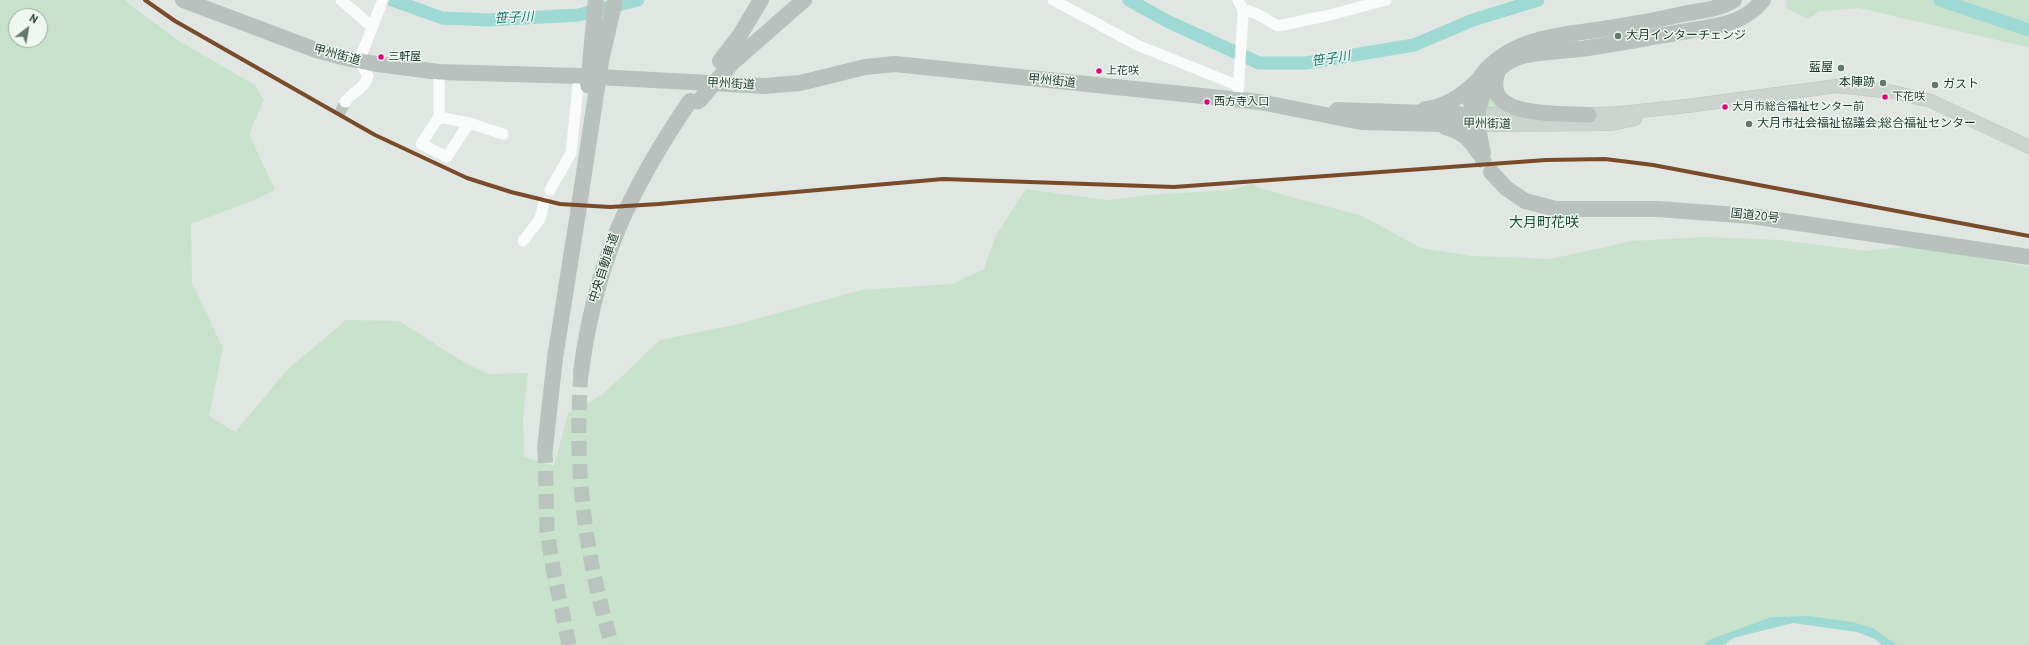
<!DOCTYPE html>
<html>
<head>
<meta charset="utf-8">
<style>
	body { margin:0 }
	#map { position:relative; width:2029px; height:645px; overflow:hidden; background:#e0e7e3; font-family:"PT Sans",sans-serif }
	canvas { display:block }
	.north { position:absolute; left:8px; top:8px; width:40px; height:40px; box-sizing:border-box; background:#eef7f0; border:1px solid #9baba2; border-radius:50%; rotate:31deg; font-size:11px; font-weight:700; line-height:16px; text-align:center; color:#1e3a2d }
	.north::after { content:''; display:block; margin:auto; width:14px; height:18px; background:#62776d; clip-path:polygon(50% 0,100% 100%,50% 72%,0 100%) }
</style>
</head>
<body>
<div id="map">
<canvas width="2029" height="645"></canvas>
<div class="north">N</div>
</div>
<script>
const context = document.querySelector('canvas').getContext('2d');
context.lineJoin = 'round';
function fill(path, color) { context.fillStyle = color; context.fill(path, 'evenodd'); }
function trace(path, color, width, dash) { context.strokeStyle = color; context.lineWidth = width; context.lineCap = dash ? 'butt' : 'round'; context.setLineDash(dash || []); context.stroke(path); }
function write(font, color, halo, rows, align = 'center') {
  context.font = font + ' "PT Sans","Noto Sans JP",sans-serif'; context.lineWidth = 3; context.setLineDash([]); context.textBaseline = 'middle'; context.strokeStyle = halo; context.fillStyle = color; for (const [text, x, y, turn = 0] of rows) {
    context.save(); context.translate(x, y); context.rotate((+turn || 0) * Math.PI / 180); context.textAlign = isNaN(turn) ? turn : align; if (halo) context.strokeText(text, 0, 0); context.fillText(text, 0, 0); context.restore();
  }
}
fill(new Path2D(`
	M0 0H124L179 41 255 85 264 100 249 134 275 190 254 200 191 224 192 283 223 348 209 416 235 432 288 369 346 320 399 321 465 363 489 374 528 373 523 417 524 457 554 466 568 413 602 395 660 340 734 325 861 290 952 284 984 269 996 235 1026 189 1107 200 1148 195 1230 190 1252 184 1262 189 1362 216 1421 248 1471 256 1551 259 1632 241 1704 237 1779 240 1866 251 1914 246 2029 267V645H1897L1873 628 1771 617 1711 639 1704 645H0ZM16 16H40V40H16Z
	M1787 0H2029V45L2027 47 1859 8 1820 11 1808 19 1786 8Z
	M1490 85 1504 109 1483 108Z`), '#c8e2cb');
fill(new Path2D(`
	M1809 616 1852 622 1873 628 1897 645H1882L1875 639 1857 632 1793 623 1733 638 1724 645H1704L1711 639 1771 617Z`), '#9ed9d4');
trace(new Path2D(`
	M392 0 442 18 489 20 578 15 638 0
	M1129 0 1169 22 1259 63H1306L1414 45 1473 20 1538 0
	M1940 0 2029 30`), '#9ed9d4', 13);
trace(new Path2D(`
	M339 115 345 102`), '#b9c4bf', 11, [11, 5.5]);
trace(new Path2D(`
	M1478 152 1491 172
	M581 372C574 469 584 552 612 645
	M545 448 547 530 553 568 569 645`), '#b9c4bf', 15, [15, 8]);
const major = new Path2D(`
	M1479 114 1531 115
	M1578 115 1620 113 1687 106 1837 86 1893 92 1931 101 2029 147
	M1478 125 1611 124 1635 119`);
const highway = new Path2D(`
	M183 0 316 50 346 58 370 63 439 72 579 76 765 86 800 83 865 67 895 64 1260 102 1361 122 1478 125
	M720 61 740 35 761 0
	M732 63 804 0
	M1498 71C1479 120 1560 113 1589 115
	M1425 109C1444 108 1463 95 1476 82
	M1337 110 1459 114
	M1474 116C1468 102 1472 88 1481 76 1512 36 1564 35 1610 28 1636 24 1662 19 1688 13 1704 10 1720 9 1734 0
	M1445 127C1460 131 1470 138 1478 152
	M1483 153C1481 144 1479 135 1478 126 1476 94 1495 61 1527 55 1547 51 1568 51 1588 48 1623 43 1658 36 1693 30 1719 26 1745 23 1763 0
	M1491 172 1506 188 1525 201 1556 209H1658L1751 216 2029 257
	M581 372C595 264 629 190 690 101
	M545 448 555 358 578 213`);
trace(major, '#bac4bf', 14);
trace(highway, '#bac4bf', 16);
trace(new Path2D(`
	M341 0 371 26
	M1053 0 1137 45 1239 86
	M1238 0 1243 9V17L1238 93
	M1243 9 1257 14 1278 26 1330 15 1386 0
	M439 72V117L469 123 503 134
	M345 102C352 92 365 89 368 76L359 61 383 0
	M439 117 421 144 447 157 469 123
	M550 190 571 153 579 76
	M523 241 540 219 544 202`), '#fafbfb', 11);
trace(major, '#ccd4d0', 13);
trace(highway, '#b8c1bd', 15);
const highwayBridge = new Path2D(`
	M588 86 596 0
	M698 102 732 63
	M578 213 601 61 615 0`);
trace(highwayBridge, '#bac4bf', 16, []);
trace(highwayBridge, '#b8c1bd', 15);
trace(new Path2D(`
	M145 0 175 21 375 135 467 178 511 192 560 204 610 207 659 204 943 179 1174 187 1546 160 1605 159 1653 165 2029 236`), '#7a4b2a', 4);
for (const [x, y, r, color] of [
	[1618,36,4,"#62776d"],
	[381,57,3.5,"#e5007d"],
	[1841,68,4,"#62776d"],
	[1099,71,3.5,"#e5007d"],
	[1883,83,4,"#62776d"],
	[1935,85,4,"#62776d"],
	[1885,97,3.5,"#e5007d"],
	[1207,102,3.5,"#e5007d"],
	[1725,107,3.5,"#e5007d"],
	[1749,124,4,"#62776d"]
]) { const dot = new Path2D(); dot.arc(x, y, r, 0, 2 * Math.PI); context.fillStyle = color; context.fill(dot); trace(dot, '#eef7f0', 1.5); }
write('11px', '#1e3a2d', '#eef7f0', [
	["三軒屋",388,57],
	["上花咲",1106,71],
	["下花咲",1892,97],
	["西方寺入口",1214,102],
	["大月市総合福祉センター前",1732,107]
], 'left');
write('12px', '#1e3a2d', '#eef7f0', [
	["大月インターチェンジ",1626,36],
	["藍屋",1833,68,"right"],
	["本陣跡",1875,83,"right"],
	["ガスト",1943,85],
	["大月市社会福祉協議会;総合福祉センター",1757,124]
], 'left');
write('12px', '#1e3a2d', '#eef7f0', [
	["甲州街道",337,55,15],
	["甲州街道",1052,81,6],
	["甲州街道",731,84,3],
	["甲州街道",1487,124,1],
	["国道20号",1755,216,6],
	["中央自動車道",604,268,-72]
]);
write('italic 13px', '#177873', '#eef7f0', [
	["笹子川",514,18,-3],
	["笹子川",1331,59,-9]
]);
write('14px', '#1a4d36', '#eef7f0', [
	["大月町花咲",1544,223]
]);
</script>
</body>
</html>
